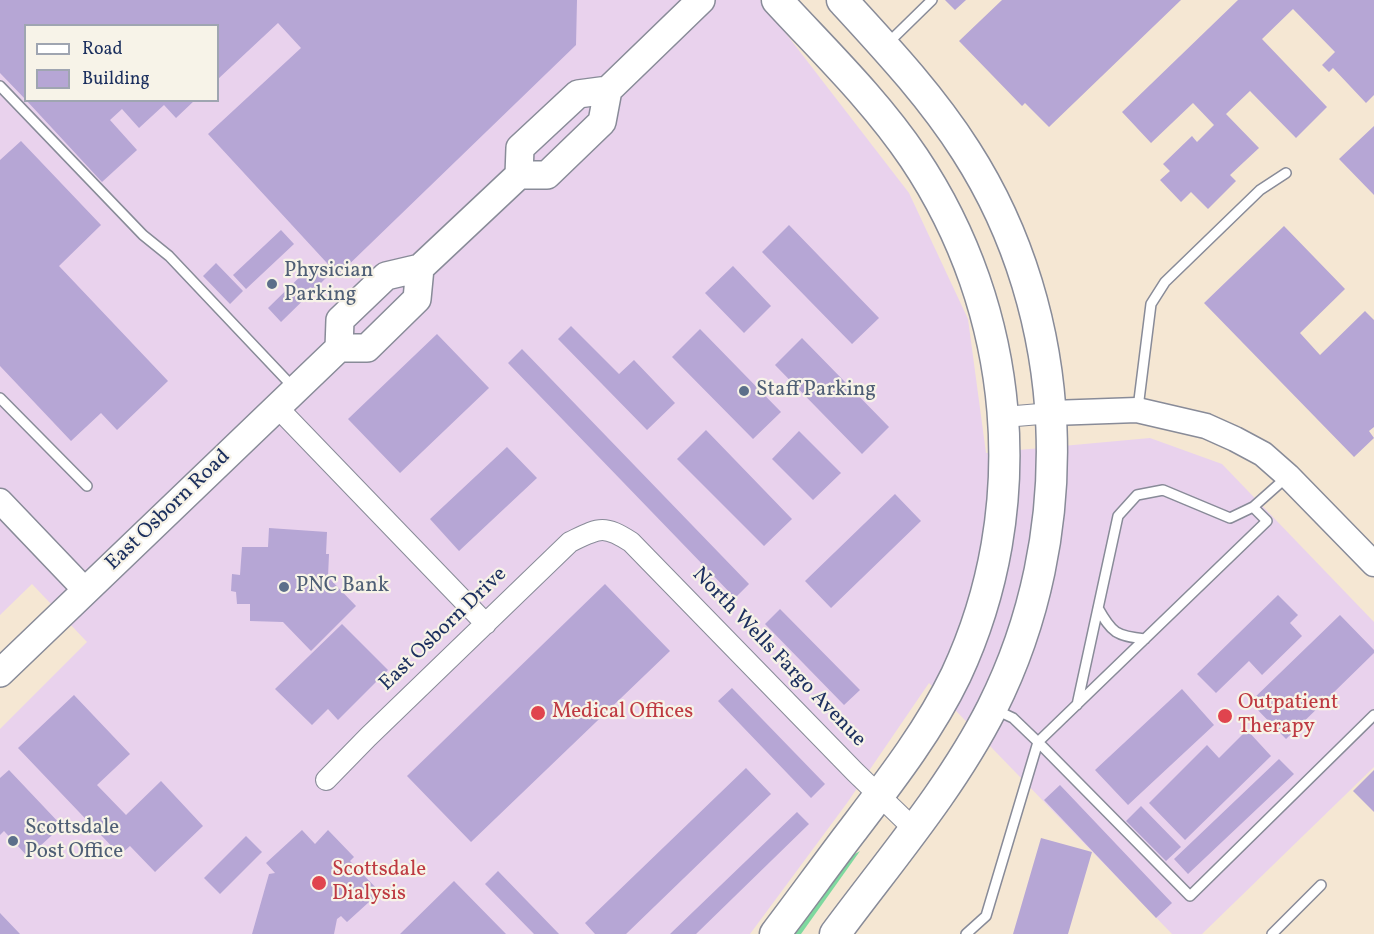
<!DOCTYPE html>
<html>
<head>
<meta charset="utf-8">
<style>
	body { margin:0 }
	#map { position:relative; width:1374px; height:934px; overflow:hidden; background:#f5e7d3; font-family:Vollkorn,serif }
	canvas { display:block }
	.legend { position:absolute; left:24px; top:24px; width:195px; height:78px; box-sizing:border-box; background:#f7f3e8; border:2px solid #9fa5b1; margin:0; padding:8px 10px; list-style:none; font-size:18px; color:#1b2f5e }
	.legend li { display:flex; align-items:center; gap:12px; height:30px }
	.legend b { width:30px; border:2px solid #9fa5b1 }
</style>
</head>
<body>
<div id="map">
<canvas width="1374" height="934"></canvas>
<ul class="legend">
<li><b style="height:8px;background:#fff"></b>Road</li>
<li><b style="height:16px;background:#b6a6d5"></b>Building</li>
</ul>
</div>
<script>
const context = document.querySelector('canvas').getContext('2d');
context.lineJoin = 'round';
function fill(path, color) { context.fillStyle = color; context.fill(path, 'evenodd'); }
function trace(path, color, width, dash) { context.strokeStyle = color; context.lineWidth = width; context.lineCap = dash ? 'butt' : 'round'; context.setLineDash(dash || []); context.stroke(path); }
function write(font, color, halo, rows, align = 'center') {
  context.font = font + ' Vollkorn,serif'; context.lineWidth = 4.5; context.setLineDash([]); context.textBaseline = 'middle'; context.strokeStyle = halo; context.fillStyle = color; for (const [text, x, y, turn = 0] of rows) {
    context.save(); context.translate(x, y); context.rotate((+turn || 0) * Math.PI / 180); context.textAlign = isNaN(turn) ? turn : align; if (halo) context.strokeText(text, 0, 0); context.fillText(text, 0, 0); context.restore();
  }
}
fill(new Path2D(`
	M0 0H760L909 193 968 319 986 453 1150 438 1222 464 1374 622V767L1202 934H1172L929 683 847 803 750 934H0V729L87 642 32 584 0 615ZM26 26H218V100H26Z`), '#e9d2ed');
fill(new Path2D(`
	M860 851 801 934H790L848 858Z`), '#7ed99f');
fill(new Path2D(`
	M0 0H577L576 45 338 275 208 134 301 48 278 23 218 79V26H26V100L0 73Z
	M945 0H966L955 10Z
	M1002 0H1181L1049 127 1025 103 1022 106 959 41Z
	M1238 0H1374V95L1366 103 1333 68 1329 72 1322 65 1335 52 1293 9 1262 39 1327 107 1296 138 1250 91 1226 114 1259 148 1230 175 1236 181 1208 209 1191 192 1181 202 1160 180 1170 171 1163 164 1192 136 1197 142 1214 125 1193 103 1151 143 1122 112Z
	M26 100H195L176 118 164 105 139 128 122 109 110 120 137 150 102 182Z
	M1374 126V195L1339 159Z
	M21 141 101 225 59 266 168 381 117 430 101 413 71 441 0 366V160Z
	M789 225 879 318 852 344 762 252Z
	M1284 226 1345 289 1300 333 1320 355 1365 311 1374 320V427L1369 431 1374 438 1354 457 1204 303Z
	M281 230 294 244 246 289 233 275Z
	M216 263 243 291 230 304 203 276Z
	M314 263 327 277 281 322 268 308Z
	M733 266 771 306 744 333 705 293Z
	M571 326 619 374 634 360 675 403 647 430 558 339Z
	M700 329 781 412 753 439 672 357Z
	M437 334 489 388 400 473 348 419Z
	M802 338 889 427 862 454 775 365Z
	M522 349 749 584 735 598 508 363Z
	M706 430 792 519 764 546 677 459Z
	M799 431 841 473 813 500 772 459Z
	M507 447 537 478 459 551 430 519Z
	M895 494 921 521 831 608 805 581Z
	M269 528 327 532 326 554H329L328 577 356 606 311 651 283 622 250 621V604H237L236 592 231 591 232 574 240 575 242 547H268Z
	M605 584 670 651 471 842 407 776Z
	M1278 595 1298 615 1290 623 1302 636 1262 675 1249 661 1216 693 1197 674Z
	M780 609 860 690 844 705 765 624Z
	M1340 615 1374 650V653L1286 739 1250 702Z
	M342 624 388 670 338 720 328 709 312 725 275 689Z
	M732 688 825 784 811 798 718 701Z
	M1182 689 1214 725 1128 805 1095 770Z
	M74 695 130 754 97 785 126 815 161 781 203 826 155 872 130 846 120 855 18 748Z
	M1247 730 1271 756 1185 840 1149 803 1207 745 1219 758Z
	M1279 759 1294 774 1188 874 1174 859Z
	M746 768 771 794 626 934H595L585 923Z
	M9 770 62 826 28 857 4 831 0 835V778Z
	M1374 770V812L1353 791Z
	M1060 785 1172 903 1156 918 1044 800Z
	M1141 806 1181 847 1166 861 1126 821Z
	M797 812 809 824 696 934H670Z
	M302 830 315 844 328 830 354 857 350 861 380 892 347 922 341 916 337 919 334 934H252L269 874 275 873 266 863Z
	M246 836 262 852 220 894 204 878Z
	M1041 838 1092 852 1068 934H1013Z
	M498 871 559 934H534L485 884Z
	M454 881 506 934H400Z
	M0 913 20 934H0Z`), '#b6a6d5');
const service = new Path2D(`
	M886 45 932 0
	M0 86 143 235 169 256 293 387
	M0 398 87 486
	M1138 408 1151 304 1165 282 1260 190 1286 173
	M1252 508 1288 476
	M1098 608C1112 633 1116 636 1145 639
	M1077 705 1118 516 1137 495 1163 490 1230 518 1253 507 1267 521 1038 742 1190 896 1374 715
	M966 934 986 916 1038 742 1013 718 996 710
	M1272 934 1321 885`);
const minor = new Path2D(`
	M277 407 486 624
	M1004 417 1052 413
	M326 780 368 737 570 542C599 528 603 524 631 542L855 772 914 829`);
const tertiary = new Path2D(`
	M1052 413 1137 410 1206 426 1235 439 1263 454 1288 476 1374 564
	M0 501 86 591`);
const secondary = new Path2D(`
	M519 175 520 148 578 94 608 90
	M339 348H367L417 299 420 268
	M0 673 339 348 340 320 386 276 420 268 519 175H547L602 122 608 90 701 0`);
const primary = new Path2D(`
	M775 934C801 900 826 865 852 831 890 781 929 731 956 675 1034 508 1016 310 914 158 875 100 824 51 777 0
	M835 934C889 861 951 789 992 708 1079 535 1072 316 966 151 931 96 886 48 842 0`);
trace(service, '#888b98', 12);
trace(minor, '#888b98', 22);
trace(tertiary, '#888b98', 27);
trace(secondary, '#888b98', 30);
trace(primary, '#888b98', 33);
trace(service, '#fff', 9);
trace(minor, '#fff', 20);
trace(tertiary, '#fff', 24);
trace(secondary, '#fff', 27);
trace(primary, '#fff', 30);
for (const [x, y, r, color] of [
	[272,284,6,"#5c6f8a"],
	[744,391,6,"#5c6f8a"],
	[284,587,6,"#5c6f8a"],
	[538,713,8,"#e0444e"],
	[1225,716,8,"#e0444e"],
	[13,841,6,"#5c6f8a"],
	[319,883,8,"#e0444e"]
]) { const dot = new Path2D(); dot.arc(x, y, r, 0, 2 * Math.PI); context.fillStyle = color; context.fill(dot); trace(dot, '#f7f3e8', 2); }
write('21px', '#4e5e75', '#f7f3e8', [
	["Physician",284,272],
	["Parking",284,296],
	["Staff Parking",756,391],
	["PNC Bank",296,587],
	["Scottsdale",25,829],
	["Post Office",25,853]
], 'left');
write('21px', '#1b2f5e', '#f7f3e8', [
	["East Osborn Road",169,511,-44],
	["East Osborn Drive",444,630,-44],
	["North Wells Fargo Avenue",778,658,46]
]);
write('21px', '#be3a42', '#f7f3e8', [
	["Outpatient",1238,704],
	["Therapy",1238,728],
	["Medical Offices",552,713],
	["Scottsdale",332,871],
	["Dialysis",332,895]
], 'left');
</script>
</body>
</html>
